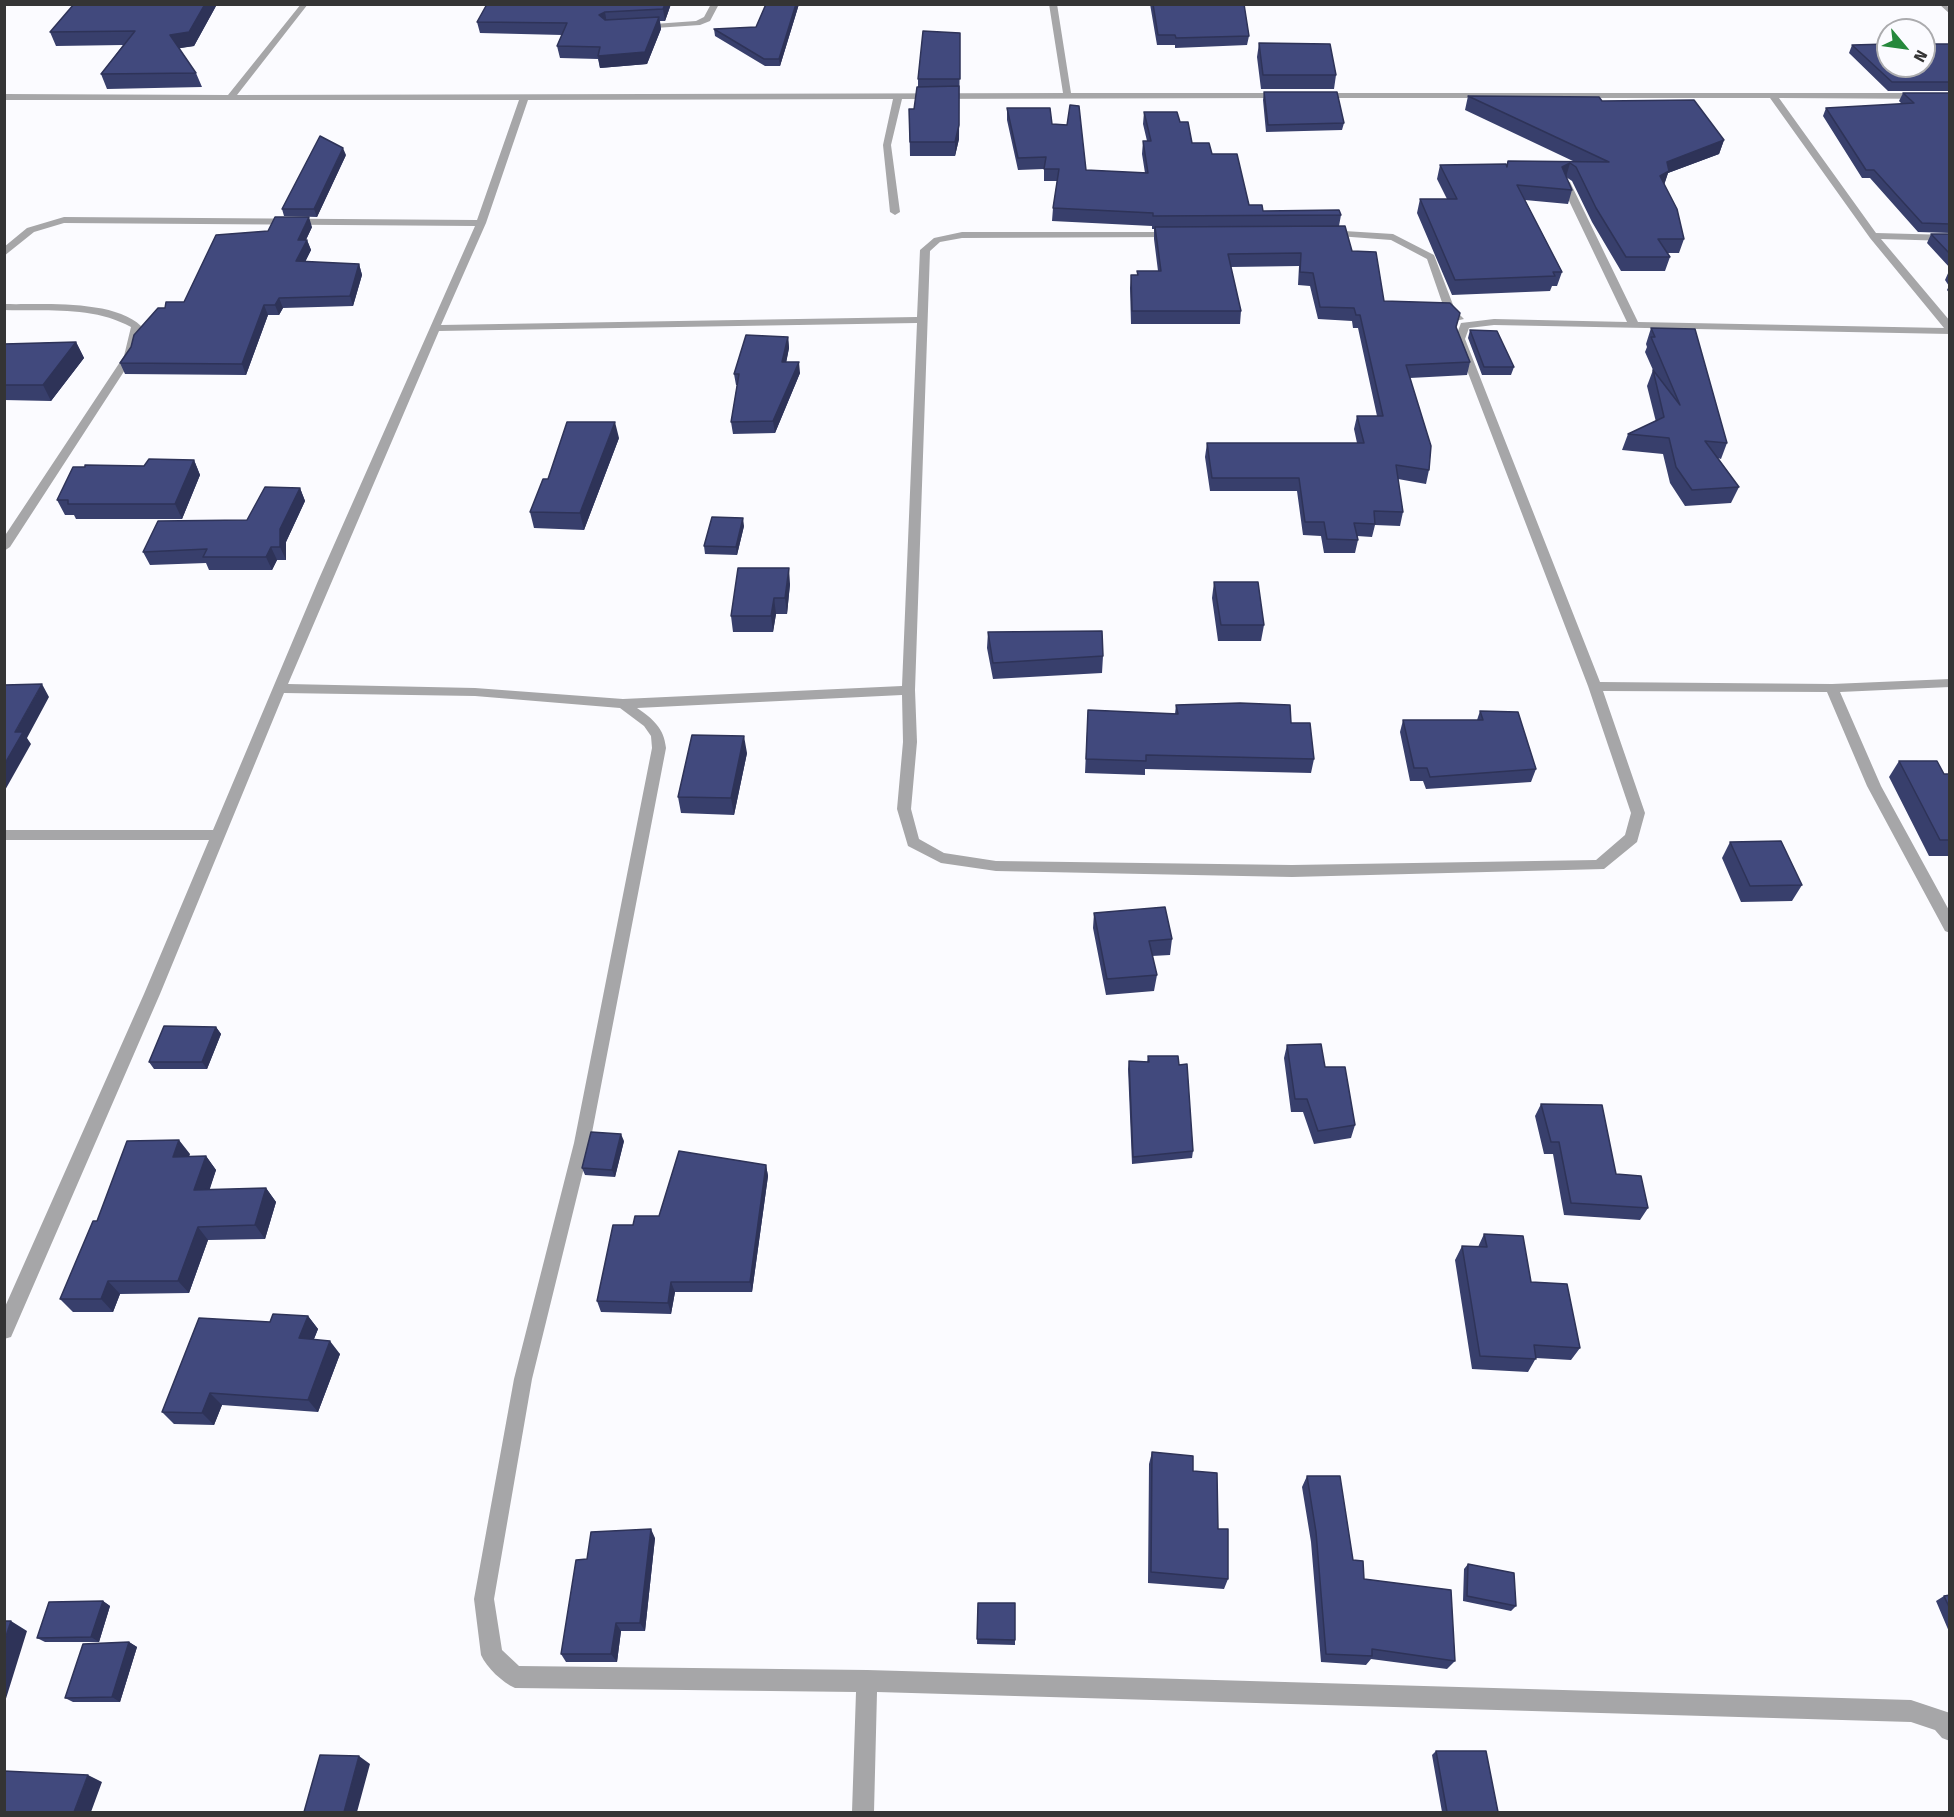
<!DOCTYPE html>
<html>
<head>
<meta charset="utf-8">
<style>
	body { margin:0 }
	#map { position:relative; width:1954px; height:1817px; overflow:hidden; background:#fbfbff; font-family:"Fira Sans",sans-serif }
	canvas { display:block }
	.frame { position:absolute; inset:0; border:6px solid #343435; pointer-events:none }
	.north { position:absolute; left:1876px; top:18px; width:60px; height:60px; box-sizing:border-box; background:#fbfbff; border:2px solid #ababae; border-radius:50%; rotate:119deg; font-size:16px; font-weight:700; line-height:24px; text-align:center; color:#343435 }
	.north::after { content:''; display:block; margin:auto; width:21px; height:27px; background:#26883c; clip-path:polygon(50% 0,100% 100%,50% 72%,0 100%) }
</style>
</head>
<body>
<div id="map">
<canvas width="1954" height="1817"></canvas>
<div class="frame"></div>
<div class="north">N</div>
</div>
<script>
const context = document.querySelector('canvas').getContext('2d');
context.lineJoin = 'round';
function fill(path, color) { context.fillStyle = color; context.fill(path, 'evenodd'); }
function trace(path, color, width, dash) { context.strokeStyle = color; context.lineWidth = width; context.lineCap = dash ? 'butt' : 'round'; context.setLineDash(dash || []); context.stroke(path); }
fill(new Path2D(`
	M301 4H308L237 95 1063 93 1049 4H1057L1071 93H1285V97L1282 98 902 99 891 145 900 212 895 215 890 212 883 145 893 99 528 100 486 223 441 325 917 317 920 250 934 238 962 232H1178L1180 234 1175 237 962 238 940 242 930 251 915 690 917 742 911 809 919 839 944 853 996 861 1292 865 1596 860 1625 835 1631 813 1588 686 1455 339 1461 323 1494 319 1627 322 1560 182 1562 180 1570 182 1638 322 1944 328 1870 238 1770 98H1318L1315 97V93H1950V99L1779 98 1876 233 1950 235V241L1881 239 1950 321V334L1494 325 1469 328 1465 339 1600 682 1832 684 1950 679V687L1840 692 1881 786 1950 912V933L1945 931 1867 786 1827 692 1603 691 1645 813 1637 842 1604 869 1292 877 996 871 941 863 908 846 897 809 903 742 902 695 637 708C653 719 664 728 666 748L590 1143 532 1379 494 1599 502 1650 519 1666 867 1670 1911 1700 1950 1713V1741L1942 1738 1935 1730 1911 1722 877 1692 874 1812H852L856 1692 515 1688C502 1682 487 1668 481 1655L474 1599 514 1379 574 1143 652 748 651 736 644 726 620 708 475 696 284 693 160 994 11 1337 4 1339V1309L144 994 209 840H4V830H213L318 581 475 226 64 223 34 232 4 256V247L27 228 64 217 477 220 519 100H4V94L228 95ZM917 323 902 686 623 699 475 688 288 684 439 331Z
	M711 4H719L710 21 700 25 640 29 636 27 640 25 696 21 704 17Z
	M1939 4H1947L1950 14Z
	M1328 230 1393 234 1434 255 1455 310 1464 319 1455 321 1445 311 1427 259 1391 240 1325 235V231Z
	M4 304C41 305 113 299 141 326L134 356 10 547 4 551V537L124 356 131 327C94 306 46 311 4 310Z`), '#a6a6a8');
fill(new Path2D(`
	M671 4 665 21H660L661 29 647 64 600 68 598 59 560 58 557 46 562 35 480 33 477 22Z
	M766 4H799L780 66H765L715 36 714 29 756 27Z
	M1150 4H1244L1249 36 1247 45 1175 48V45H1157Z
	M216 6 194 46 179 48 196 73 202 87 107 89 101 74 123 45 56 46 50 32Z
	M960 33 959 139 955 156H910L909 109H914L918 87V79Z
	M1259 43 1336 75 1334 89H1261L1257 57Z
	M1950 44V91H1888L1849 53 1852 45Z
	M1264 92 1344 123 1342 130 1266 132 1263 100Z
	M1903 93H1950V233L1918 232 1870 178H1862L1823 116 1826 108 1902 104 1899 101Z
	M1468 96 1602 101 1724 140 1719 154 1668 173 1664 185 1684 239 1679 253H1668L1670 257 1665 271H1621L1592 222 1572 181 1566 177 1572 190 1568 204 1525 200 1562 272 1557 286H1552L1550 291 1452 295 1417 213 1420 199H1447L1437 179 1440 165H1507L1508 161 1575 162 1465 110Z
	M1007 108 1052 124 1067 125 1086 170 1145 173 1142 154 1143 141H1147L1143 124 1144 112 1180 122 1192 143 1212 154 1249 205 1263 211 1341 215 1339 226 1352 251 1384 301 1456 327 1470 362 1467 375 1410 378 1429 470 1426 484 1398 479 1403 512 1400 526 1375 525 1372 537 1357 536 1358 540 1355 553H1324L1321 536 1303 535 1297 491H1210L1205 457 1207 443H1357L1354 429 1357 416H1377L1358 328H1353L1352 321 1318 319 1310 286 1298 285 1299 266 1231 267 1241 311 1240 324H1131L1130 288 1131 275H1137V271H1158L1154 239V229H1152V226L1052 221 1053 208 1057 181H1044V169L1018 170 1007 120Z
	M346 155 317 217 284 216 282 209Z
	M312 227 306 240H307L311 250 305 262 359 264 362 275 353 306 283 308 279 315H268L246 375 125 374 120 363 184 302 268 231Z
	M1931 234H1950V268L1927 243Z
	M1949 271H1950V294L1947 290 1949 286 1945 280Z
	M1651 328 1727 443 1721 459 1718 458 1739 487 1731 503 1685 506 1670 483 1663 454 1622 450 1628 434 1656 422 1647 386 1653 370 1645 352 1647 347 1646 344Z
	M1470 330 1514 367 1511 375H1482L1468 338Z
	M788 337 789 348 786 362 800 373 775 433 733 434 731 422 737 385H736L734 374Z
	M76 342 84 358 51 401 4 400V344Z
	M619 438 584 530 534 528 530 512 548 479Z
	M194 460 200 475 182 519H76L74 515H65L57 500 144 466Z
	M300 488 305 501 286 542V560H277L272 570H209L206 563 150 565 143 552 247 520Z
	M744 526 737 555 705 554 704 546Z
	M1214 582 1264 625 1261 641H1218L1212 598Z
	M790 584 787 614H776L773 632H733L731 616Z
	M988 632 1103 656 1102 673 993 679 987 648Z
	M1176 705 1291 723 1314 759 1311 773 1145 769V775L1085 773 1088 710 1175 714Z
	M1480 711 1536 769 1531 782 1426 789 1423 781H1410L1400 732 1403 720H1477Z
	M747 753 734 815 681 813 678 797Z
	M1899 761 1944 774H1950V856H1929L1889 777Z
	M1730 842 1802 885 1792 901 1741 902 1722 858Z
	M1094 913 1172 939 1170 955 1152 956 1157 975 1154 991 1106 995 1093 928Z
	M216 1027 221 1034 207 1069H154L149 1062Z
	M1287 1045 1325 1067 1355 1125 1351 1138 1314 1144 1303 1112H1291L1284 1058Z
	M1148 1056 1179 1065 1193 1151 1192 1158 1132 1164 1128 1069 1129 1061 1147 1062Z
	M1541 1104 1648 1208 1640 1220 1564 1215 1553 1154H1544L1535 1116Z
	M624 1141 615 1177 585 1175 582 1168Z
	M190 1154 189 1156H206L216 1170 209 1190 266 1188 276 1202 265 1239 208 1240 189 1293 120 1294 113 1312H73L60 1299 97 1221Z
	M766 1165 768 1176 752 1292H675L671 1314 601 1312 597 1301 633 1225 659 1216Z
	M1484 1234 1531 1282 1580 1348 1571 1360 1536 1358 1528 1372 1472 1369 1455 1260 1462 1246 1478 1247Z
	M308 1316 318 1329 314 1339 340 1354 318 1412 222 1405 214 1425 174 1424 162 1412 270 1322Z
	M1152 1452 1193 1471 1218 1529 1228 1579 1224 1589 1148 1583 1149 1464Z
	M1307 1476 1353 1560 1364 1579 1455 1661 1447 1669 1371 1659 1366 1665 1321 1662 1311 1542 1302 1487Z
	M655 1538 645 1631H621L617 1662H566L561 1654 587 1559Z
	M1468 1564 1516 1606 1511 1611 1463 1601 1464 1569Z
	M1950 1595V1634L1936 1601 1944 1596Z
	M103 1601 110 1606 99 1642H45L37 1638Z
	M978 1603H1015V1645L977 1644Z
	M129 1642 137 1647 120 1702H73L65 1698Z
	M1436 1751 1498 1812H1442L1432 1755Z`), '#383f6c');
fill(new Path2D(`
	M205 4H216V6L194 46 175 49 170 35Z
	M665 4H671L665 21 663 9Z
	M796 4H799L780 66 779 59Z
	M605 12 607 24 599 15Z
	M659 17 661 29 647 64 600 68 598 56Z
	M959 86V139L955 156V142Z
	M1724 140 1719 154 1668 173 1664 185 1660 176 1667 162Z
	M343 148 346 155 317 217 314 209Z
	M1570 163 1566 177 1562 167Z
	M309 217 312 227 301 250 298 240Z
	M307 240 311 250 300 272 296 261Z
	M359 264 362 275 353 306 350 296Z
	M279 298 283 308 279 315 275 305Z
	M264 305 268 315 246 375 242 364Z
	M788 337 789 348 784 374 782 362Z
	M76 342 84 358 51 401 43 385Z
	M799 362 800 373 775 433 773 421Z
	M615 422 619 438 584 530 580 513Z
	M194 460 200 475 182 519 175 504Z
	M300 488 305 501 286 542V560L280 547V529Z
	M743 518 744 526 737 555 736 547Z
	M271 547 277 560 272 570 266 557Z
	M789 568 790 584 787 614 785 598Z
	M774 598 776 614 773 632 771 616Z
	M42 684 49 697 27 738 31 744 4 792V765L15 732Z
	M744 736 747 753 734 815 731 798Z
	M216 1027 221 1034 207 1069 202 1062Z
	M621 1134 624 1141 615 1177 612 1170Z
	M179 1140 190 1154 183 1171 173 1157Z
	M206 1156 216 1170 205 1204 194 1190Z
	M766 1165 768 1176 752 1292 750 1282Z
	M266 1188 276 1202 265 1239 255 1225Z
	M198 1227 208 1240 189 1293 178 1281Z
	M108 1281 120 1294 113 1312 101 1299Z
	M671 1282 675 1292 671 1314 668 1303Z
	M308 1316 318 1329 309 1351 299 1338Z
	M330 1341 340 1354 318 1412 308 1400Z
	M210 1393 222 1405 214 1425 202 1413Z
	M651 1529 655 1538 645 1631 640 1623Z
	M103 1601 110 1606 99 1642 91 1637Z
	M11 1621 27 1631 4 1705V1642Z
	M616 1623 621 1631 617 1662 611 1654Z
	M129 1642 137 1647 120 1702 112 1697Z
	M359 1756 370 1764 357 1812H344Z
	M88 1775 102 1782 91 1812H74Z`), '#2e3358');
const building = new Path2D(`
	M205 4 189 32 170 35 196 73 101 74 135 31 50 32 74 4Z
	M487 4H665L663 9 605 12 599 15 605 20 659 17 645 52 598 56 600 47 557 46 567 23 477 22Z
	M766 4H796L779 59H764L714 29 756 27Z
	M1153 4H1244L1249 36 1176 38 1175 35H1158Z
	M923 31 960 33V79H918Z
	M1259 43 1330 44 1336 75H1263Z
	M1888 44V66H1924V44H1950V82H1892L1852 45Z
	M959 86V125L955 142H910L909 109H914L917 87Z
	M1264 92H1337L1344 123 1268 125Z
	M1903 93H1950V224L1922 223 1874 170H1866L1826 108 1914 103Z
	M1468 96 1599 97 1602 101 1694 100 1724 140 1667 162 1669 171 1660 176 1677 209 1684 239H1658L1670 257H1626L1596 208 1576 167 1570 163 1562 167 1572 190 1517 185 1562 272H1553L1555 276 1455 280 1420 199H1457L1440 165 1506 164 1507 167 1508 161 1609 162Z
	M1070 105 1079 106 1086 170 1148 173 1143 141H1151L1144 112H1177L1180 122H1188L1192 143H1209L1212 154H1237L1249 205H1262L1263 211 1339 210 1341 215 1153 216V213L1053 208 1059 169H1044L1046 157 1018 158 1007 108H1050L1052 124 1067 125Z
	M320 136 343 148 314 209H282Z
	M275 217H309L298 240H307L296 261 359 264 350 296 279 298 275 305H264L242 364 120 363 131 347 134 335 158 308H165L166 302H184L216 235 268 231Z
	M1345 226 1352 251 1376 252 1384 301 1450 303 1460 313 1456 327 1470 362 1406 365 1431 446 1429 470 1396 465 1403 512 1374 511 1375 524 1354 523 1358 540 1327 539 1324 522H1305L1299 478H1212L1207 443H1364L1357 416H1383L1360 315H1356L1354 308 1320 307 1313 273 1300 272 1301 253 1228 254 1241 311H1132L1131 275H1138L1137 271H1161L1155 227Z
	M1931 234H1950V254Z
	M1651 328 1695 329 1727 443 1705 441 1739 487 1692 490 1676 467 1669 438 1628 434 1664 417 1653 370 1680 405 1651 337H1655Z
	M1470 330 1497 331 1514 367H1484Z
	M746 335 788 337 782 362H799L773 421 731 422 739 374H734Z
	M76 342 43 385H4V344Z
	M567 422H615L580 513 530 512 543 479H548Z
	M149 459 194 460 175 504H68V500H57L73 467H85V465L144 466Z
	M265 487 300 488 280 529V547H271L266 557H203L207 549 143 552 158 521 247 520Z
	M712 517 743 518 736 547 704 546Z
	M738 568H789L785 598H774L771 616H731Z
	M1214 582H1258L1264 625H1221Z
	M1102 631 1103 656 993 663 988 632Z
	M42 684 15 732H23L4 765V685Z
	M1240 703 1290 705 1291 723H1310L1314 759 1146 755V761L1086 759 1088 710 1178 714 1176 705Z
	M1480 711 1518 712 1536 769 1430 777 1427 768H1414L1403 720H1483Z
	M692 735 744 736 731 798 678 797Z
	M1899 761H1937L1944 774H1950V840H1940Z
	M1781 841 1802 885 1750 886 1730 842Z
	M1165 907 1172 939 1149 941 1157 975 1107 979 1094 913Z
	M164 1026 216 1027 202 1062H149Z
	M1321 1044 1325 1067H1345L1355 1125 1318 1131 1307 1099H1295L1287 1045Z
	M1148 1056H1178L1179 1065 1187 1064 1193 1151 1133 1157 1129 1061 1149 1062Z
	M1541 1104 1602 1105 1616 1174 1641 1176 1648 1208 1571 1203 1559 1142H1551Z
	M591 1132 621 1134 612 1170 582 1168Z
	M179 1140 173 1157 206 1156 194 1190 266 1188 255 1225 198 1227 178 1281H108L101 1299H60L93 1221H97L127 1141Z
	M679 1151 766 1165 750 1282H671L668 1303 597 1301 613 1225H633L635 1216H659Z
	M1484 1234 1523 1236 1531 1282 1567 1284 1580 1348 1534 1345 1536 1359 1480 1356 1462 1246 1487 1247Z
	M273 1314 308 1316 299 1338 330 1341 308 1400 210 1393 202 1413 162 1412 199 1318 270 1322Z
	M1152 1452 1193 1456V1471L1217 1473 1218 1529H1228V1579L1151 1572Z
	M1307 1476H1340L1353 1560 1363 1561 1364 1579 1451 1590 1455 1661 1372 1649V1656L1326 1654 1316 1532Z
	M651 1529 640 1623H616L611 1654H561L576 1560 587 1559 591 1532Z
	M1468 1564 1514 1573 1516 1606 1467 1596Z
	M1950 1595V1609L1944 1596Z
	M103 1601 91 1637 37 1638 49 1602Z
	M978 1603H1015V1640L977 1639Z
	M4 1621H11L4 1642Z
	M129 1642 112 1697 65 1698 83 1644Z
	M1436 1751H1486L1498 1812H1447Z
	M320 1755 359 1756 344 1812H304Z
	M4 1771 88 1775 74 1812H4Z`);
fill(building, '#41497d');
trace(building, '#2e3358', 1.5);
</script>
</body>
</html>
